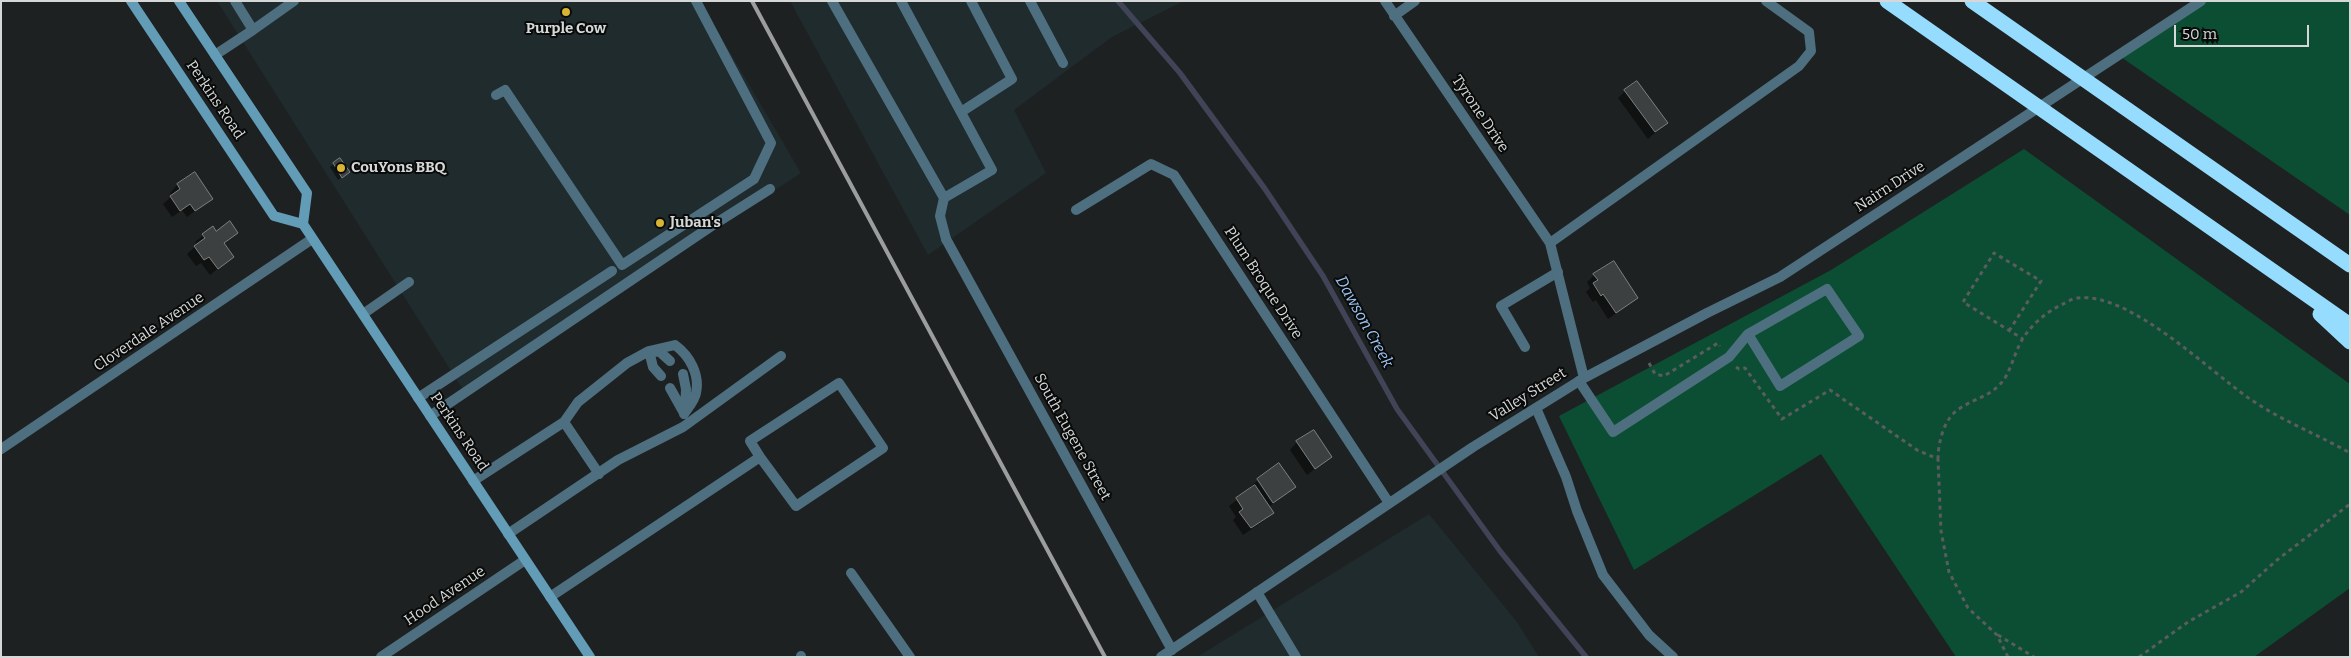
<!DOCTYPE html>
<html>
<head>
<meta charset="utf-8">
<style>
	body { margin:0 }
	#map { position:relative; width:2351px; height:658px; overflow:hidden; background:#1e2121; font-family:Bitter,serif }
	canvas { display:block }
	.frame { position:absolute; inset:0; border:2px solid #d6d8d8; pointer-events:none }
	.scale { position:absolute; left:2174px; top:25px; width:135px; height:22px; box-sizing:border-box; border:2px solid #d6d8d8; border-top:0; padding-left:6px; font-size:15px; line-height:18px; white-space:nowrap; color:#d6d8d8; -webkit-text-stroke:4px #090a0a; paint-order:stroke }
</style>
</head>
<body>
<div id="map">
<canvas width="2351" height="658"></canvas>
<div class="frame"></div>
<div class="scale">50 m</div>
</div>
<script>
const context = document.querySelector('canvas').getContext('2d');
context.lineJoin = 'round';
function fill(path, color) { context.fillStyle = color; context.fill(path, 'evenodd'); }
function trace(path, color, width, dash) { context.strokeStyle = color; context.lineWidth = width; context.lineCap = dash ? 'butt' : 'round'; context.setLineDash(dash || []); context.stroke(path); }
function write(font, color, halo, rows, align = 'center') {
  context.font = font + ' Bitter,serif'; context.lineWidth = 4; context.setLineDash([]); context.textBaseline = 'middle'; context.strokeStyle = halo; context.fillStyle = color; for (const [text, x, y, turn = 0] of rows) {
    context.save(); context.translate(x, y); context.rotate((+turn || 0) * Math.PI / 180); context.textAlign = isNaN(turn) ? turn : align; if (halo) context.strokeText(text, 0, 0); context.fillText(text, 0, 0); context.restore();
  }
}
fill(new Path2D(`
	M217 1H700L801 173 465 393Z
	M790 1H1184L1112 37 1014 110 1046 173 928 255Z
	M1429 514 1517 622 1539 657H1197Z`), '#202b2d');
fill(new Path2D(`
	M2200 1H2350V215L2118 55Z
	M2024 149 2350 384V588L2254 657H1956L1821 454 1634 570 1559 416 1831 270Z`), '#0c4e34');
fill(new Path2D(`
	M1625 91 1666 123 1648 139 1618 98Z
	M340 159 349 172 338 180 330 167Z
	M195 174 212 198 187 217 182 210 172 217 163 204 172 196 170 193 177 185Z
	M213 228 216 232 236 233 224 244 232 257 210 275 201 263 196 266 187 254 197 245 195 242Z
	M1594 275 1637 298 1608 319 1596 300 1593 302 1586 292 1590 288 1587 282Z
	M1297 442 1330 457 1307 475 1290 450Z
	M1258 480 1294 487 1269 507 1273 512 1265 520 1243 535 1233 520 1236 517 1229 506 1251 489 1250 487Z`), '#0007');
trace(new Path2D(`
	M1118 1 1180 73 1265 189 1323 276 1397 409 1500 551 1586 657`), '#404456', 5.5);
const building = new Path2D(`
	M1637 81 1668 123 1655 132 1624 90Z
	M340 158 350 172 342 178 333 163Z
	M195 172 213 199 195 211 190 204 180 211 170 196 180 189 177 184Z
	M230 221 238 233 224 243 234 257 218 269 209 257 204 260 194 246 205 238 202 234 213 226 216 231Z
	M1614 261 1638 298 1616 313 1603 294 1601 296 1593 283 1598 280 1593 274Z
	M1314 430 1332 457 1315 469 1296 441Z
	M1279 463 1296 487 1273 503 1257 479Z
	M1255 485 1274 513 1251 528 1239 512 1243 509 1236 498Z`);
fill(building, '#3d4040');
trace(building, '#7c8180', 1);
trace(new Path2D(`
	M2009 331 2041 281 1994 253 1963 302 2023 339
	M1649 363 1655 374 1664 376 1718 343 1720 346
	M1736 367 1739 369 1745 368 1782 419 1830 390 1917 450 1938 459 1941 531 1949 572 1968 608 1997 635 2008 657
	M1938 459C1938 443 1944 418 1959 409 1976 397 1992 397 2005 378 2012 366 2015 352 2022 340 2031 325 2045 313 2061 305 2066 303 2072 298 2078 298 2130 292 2208 370 2250 399 2282 421 2317 434 2350 453
	M1998 635 2034 657
	M2139 657 2188 622 2241 592 2277 560 2350 504`), '#5a5d5d', 3, [4, 4]);
trace(new Path2D(`
	M832 1 944 198 940 216 946 239
	M901 1 992 170 944 198
	M1030 1 1063 63
	M253 30 294 1
	M215 55 253 30 235 1
	M496 95 505 90 622 265 754 179 771 143 696 1
	M961 112 1012 79 971 1
	M363 314 409 282
	M1525 347 1501 306 1558 272
	M683 374 686 389 685 411
	M661 376 653 367 649 351 675 345C690 356 700 375 696 393 695 400 688 408 684 414
	M1579 381 1613 432 1729 357 1748 334 1827 289 1859 336 1780 386 1748 334
	M670 388 684 413
	M418 398 612 271
	M1536 408 1566 477 1577 511 1603 575 1649 635 1673 657
	M430 416 710 227 770 189
	M564 422 599 474
	M473 481 564 422 578 402 627 363 649 351 660 352 670 361
	M508 534 618 460 683 427 781 356
	M851 573 910 657
	M1257 592 1296 657
	M550 597 760 457 750 441 839 383 883 448 796 506 760 457
	M801 656V657`), '#4d6f80', 10);
trace(new Path2D(`
	M1385 1 1550 243
	M1394 16 1415 1
	M1076 210 1151 164 1174 175 1389 503
	M946 239 1172 650
	M1584 378 1707 313 1780 277 2201 1
	M1 449 312 239
	M381 657 525 560
	M1161 657 1473 447 1584 378 1550 243 1799 66 1811 51 1809 32 1766 1`), '#4d6f80', 10);
trace(new Path2D(`
	M131 1 274 216 303 224
	M179 1 307 193 303 224 590 657`), '#639cb7', 10);
trace(new Path2D(`
	M1887 1 2350 325
	M1972 1 2350 265
	M2320 314 2350 342`), '#96dcff', 15);
trace(new Path2D(`
	M752 1 1105 657`), '#9c9e9e', 4);
for (const [x, y, r, color] of [
	[566,12,5,"#d8b434"],
	[341,168,5,"#d8b434"],
	[660,223,5,"#d8b434"]
]) { const dot = new Path2D(); dot.arc(x, y, r, 0, 2 * Math.PI); context.fillStyle = color; context.fill(dot); trace(dot, '#090a0a', 2); }
write('bold 15px', '#d6d8d8', '#090a0a', [
	["Purple Cow",566,29,"center"],
	["CouYons BBQ",351,168],
	["Juban's",670,223]
], 'left');
write('15px', '#d6d8d8', '#090a0a', [
	["Perkins Road",215,100,56],
	["Tyrone Drive",1480,114,56],
	["Nairn Drive",1890,187,-33],
	["Plum Broque Drive",1263,283,57],
	["Cloverdale Avenue",149,332,-34],
	["Valley Street",1528,395,-32],
	["Perkins Road",459,432,56],
	["South Eugene Street",1072,437,61],
	["Hood Avenue",445,596,-34]
]);
write('italic 16px', '#9cc5f5', '#090a0a', [
	["Dawson Creek",1364,322,61]
]);
</script>
</body>
</html>
